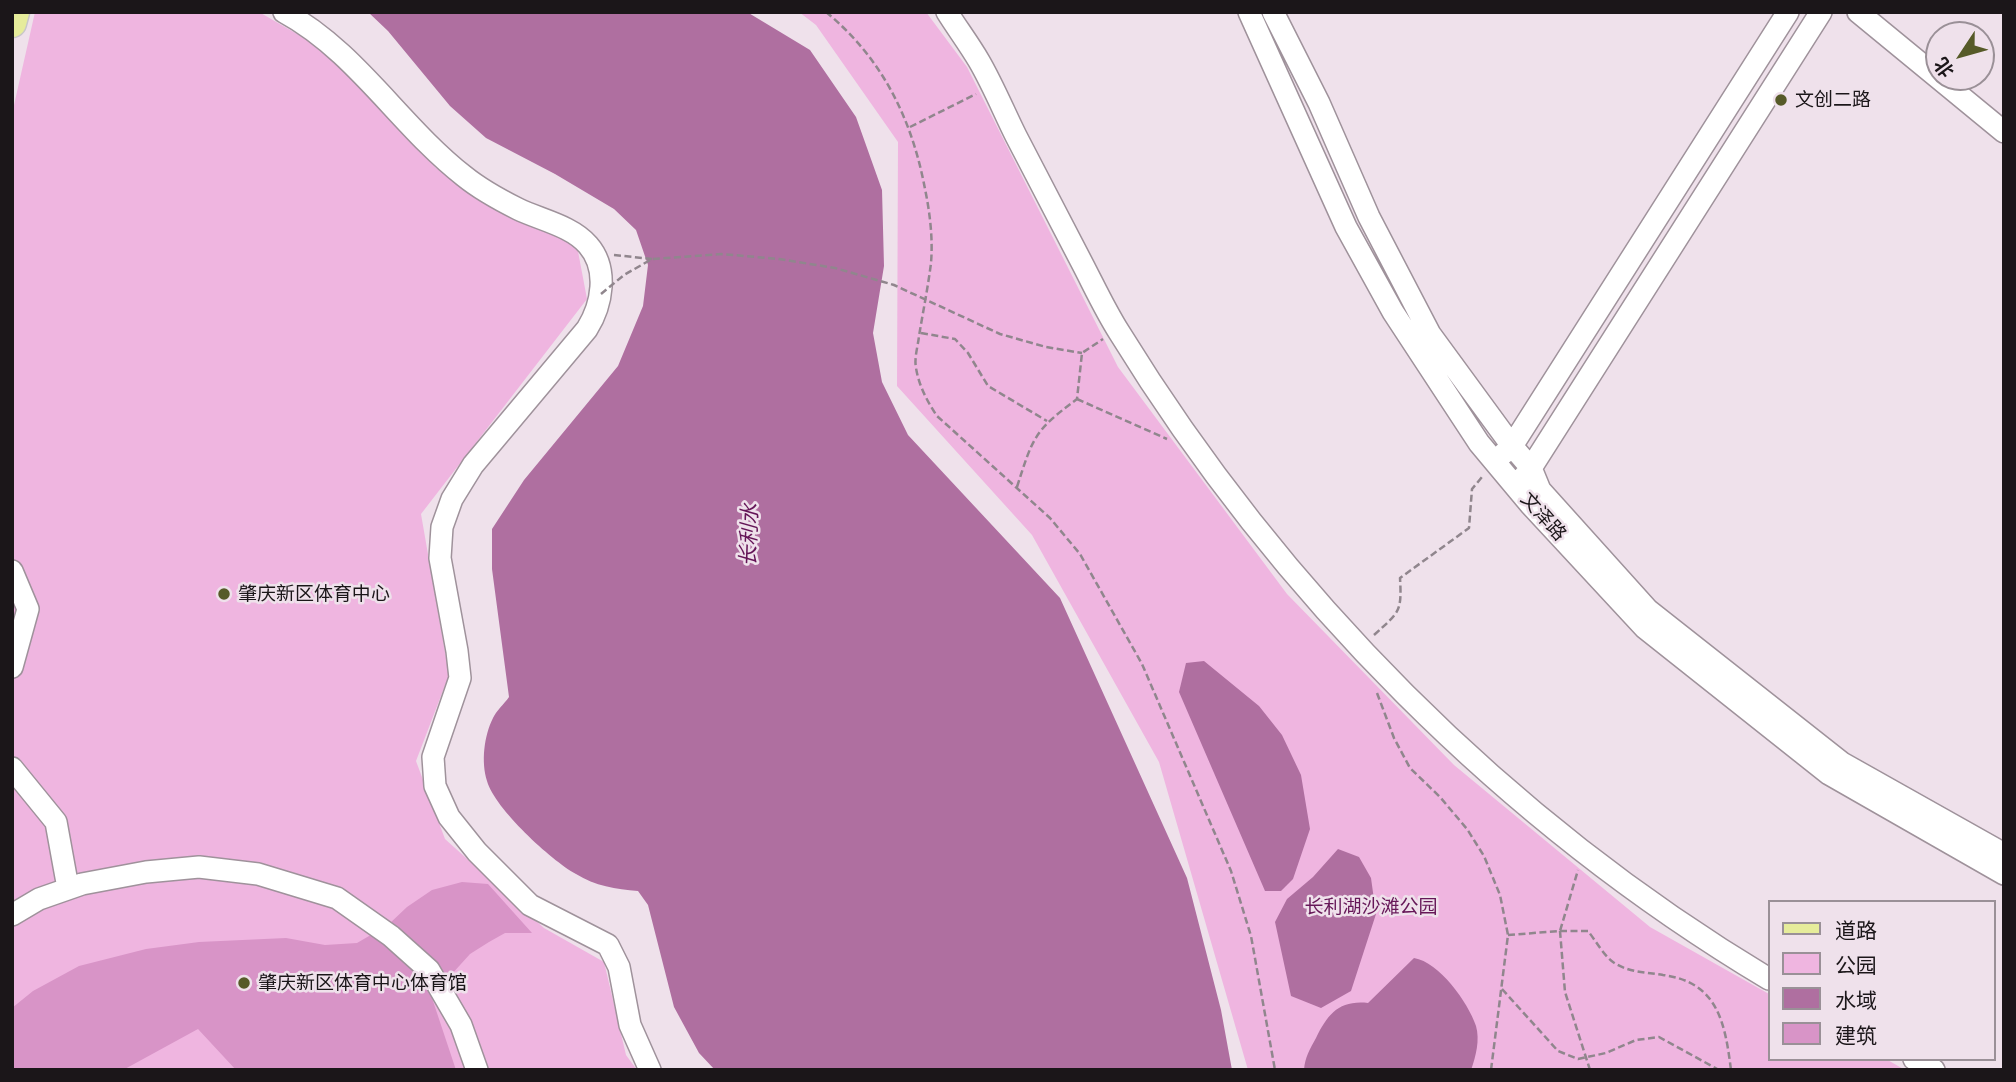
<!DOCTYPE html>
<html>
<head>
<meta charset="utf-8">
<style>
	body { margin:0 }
	#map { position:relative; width:2016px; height:1082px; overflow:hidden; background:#efe1eb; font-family:Montserrat,"Noto Sans SC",sans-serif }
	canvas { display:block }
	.frame { position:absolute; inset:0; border:14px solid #1b1619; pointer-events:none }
	.legend { position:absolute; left:1768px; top:900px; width:228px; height:161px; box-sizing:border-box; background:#efe1eb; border:2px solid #9a9097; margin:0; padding:9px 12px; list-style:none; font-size:21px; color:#1b1619 }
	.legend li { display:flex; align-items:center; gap:14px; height:35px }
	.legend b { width:35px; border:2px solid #9a9097 }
	.north { position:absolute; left:1925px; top:21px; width:70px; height:70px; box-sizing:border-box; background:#efe1eb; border:2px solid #9a9097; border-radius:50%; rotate:234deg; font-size:19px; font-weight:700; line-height:28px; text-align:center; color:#1b1619 }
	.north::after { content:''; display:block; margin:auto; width:24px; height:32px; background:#565a28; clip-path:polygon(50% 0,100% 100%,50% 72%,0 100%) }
</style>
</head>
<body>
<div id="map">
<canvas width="2016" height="1082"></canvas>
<div class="frame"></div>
<ul class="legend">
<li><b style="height:9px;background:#e6ec9b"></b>道路</li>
<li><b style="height:19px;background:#efb5e0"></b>公园</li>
<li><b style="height:19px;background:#af6fa0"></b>水域</li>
<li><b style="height:19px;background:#d894c7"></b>建筑</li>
</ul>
<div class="north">北</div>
</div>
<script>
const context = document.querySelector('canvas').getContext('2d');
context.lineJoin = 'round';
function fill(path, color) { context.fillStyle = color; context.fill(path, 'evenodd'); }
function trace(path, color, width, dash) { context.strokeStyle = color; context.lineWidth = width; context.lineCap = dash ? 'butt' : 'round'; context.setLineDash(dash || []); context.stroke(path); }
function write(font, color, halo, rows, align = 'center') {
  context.font = font + ' Montserrat,"Noto Sans SC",sans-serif'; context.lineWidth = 5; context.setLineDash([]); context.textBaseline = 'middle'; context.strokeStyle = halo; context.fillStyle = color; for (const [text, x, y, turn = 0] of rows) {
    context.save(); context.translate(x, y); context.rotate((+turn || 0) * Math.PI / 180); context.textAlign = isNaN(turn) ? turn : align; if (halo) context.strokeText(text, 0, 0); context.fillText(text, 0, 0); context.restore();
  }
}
fill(new Path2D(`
	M35 12H259L330 53 436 168 577 246 587 299 421 514 449 675 416 761 445 839 544 928 604 962 626 1055 637 1070H12V114Z
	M799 12H926L967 67 1118 367 1287 594 1454 765 1650 927 1769 994V1059H1886L1905 1070H1248L1159 762 1032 535 897 386 898 142 816 25Z`), '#efb5e0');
fill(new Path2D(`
	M368 12H747L810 50 856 117 882 190 884 266 873 333 882 382 908 435 1060 598 1187 878 1221 1010 1232 1070H715L699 1053 674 1007 648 905 638 891C616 889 595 886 576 874 551 860 495 809 487 781 481 762 484 736 493 718 496 711 504 704 509 697L492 569V529L524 480 618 366 643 306 648 265 636 230 614 209 555 174 486 138 450 106 388 31Z
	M1204 661 1259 706 1282 735 1301 775 1310 829 1293 879 1281 891H1265L1179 692 1186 663Z
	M1338 849 1359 857 1371 878 1376 914 1351 991 1321 1008 1291 996 1275 922 1287 899 1313 877Z
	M1414 958C1439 962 1468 1002 1476 1026 1480 1040 1476 1056 1471 1070H1304C1305 1057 1310 1049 1316 1038 1328 1014 1339 1000 1368 1003Z`), '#af6fa0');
fill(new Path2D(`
	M462 882 488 884 532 933H505L489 942 470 954 451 975 430 992 456 1070H236L198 1029 123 1070H12V1008L33 991 79 966 146 949 199 942 286 938 325 945 357 943 388 925 407 907 432 890Z`), '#d894c7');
const minor = new Path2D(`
	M284 12C356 51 400 126 464 176 480 189 500 200 518 209 541 220 572 226 588 245 609 269 602 305 587 329L473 465 452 499 442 527 440 558 457 651 460 678 433 757 435 786 449 817 477 852 530 905 608 945 619 967 630 1025 650 1070
	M947 12C957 28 969 44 979 61 993 85 1004 112 1016 136 1038 179 1060 221 1082 263 1094 286 1105 310 1119 332 1280 594 1505 821 1769 979
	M1249 12 1346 227 1393 312 1479 443 1530 504 1645 628 1829 774 2004 874
	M1273 12 1319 103 1369 217 1430 334 1512 446 1531 468 1540 490 1648 610 1842 763 2004 854
	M1858 12 2004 132
	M1503 454 1512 446 1788 12
	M1522 479 1531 468 1821 12
	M12 571 28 609 12 667
	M12 768 56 822 68 888
	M12 915 39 899 82 884 146 872 199 867 258 874 337 898 391 936 429 970 461 1025 477 1070
	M1914 1059 1934 1070`);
const major = new Path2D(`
	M12 23 15 12`);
trace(minor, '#9f929b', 24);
trace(major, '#c8c7c8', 31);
trace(new Path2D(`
	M826 12C882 58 912 119 925 189 930 213 933 239 931 263 928 287 923 312 919 336 918 346 914 358 916 368 919 386 927 401 937 416L1050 518 1080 554 1142 664 1231 871 1251 936 1275 1070
	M910 127 976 94
	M614 255 652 259
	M921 333 955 339 968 353 988 386 1047 421
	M1077 399 1167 439
	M1017 487C1033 437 1034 431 1077 399L1082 353 1103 339
	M1374 635C1399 612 1402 613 1400 578L1469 528 1472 489 1482 477
	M1377 693 1394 738 1410 768 1440 797 1467 829 1484 856 1500 895 1508 935 1491 1070
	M1560 931H1588C1596 941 1605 958 1616 964 1632 973 1646 972 1663 975 1718 982 1725 1023 1731 1070
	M1508 935 1560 931 1578 870
	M1502 989 1558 1051 1578 1059 1606 1053 1636 1040 1659 1037 1719 1070`), '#90868d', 2.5, [7, 3.5]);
trace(minor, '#fff', 21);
trace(major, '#e6ec9b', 28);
trace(new Path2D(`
	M601 294 624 275 652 259 721 254 779 259 835 268 894 285 1000 334 1046 347 1082 353
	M1560 931 1565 992 1590 1070`), '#90868d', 2.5, [7, 3.5]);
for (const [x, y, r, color] of [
	[1781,100,7,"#565a28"],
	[224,594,7,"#565a28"],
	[244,983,7,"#565a28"]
]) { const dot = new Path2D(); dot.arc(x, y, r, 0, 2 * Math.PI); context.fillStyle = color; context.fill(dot); trace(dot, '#efe1eb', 2.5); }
write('19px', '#1b1619', '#efe1eb', [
	["文创二路",1795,100],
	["肇庆新区体育中心",238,594],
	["肇庆新区体育中心体育馆",258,983]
], 'left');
write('19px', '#1b1619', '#efe1eb', [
	["文泽路",1543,517,48]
]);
write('19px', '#661758', '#efe1eb', [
	["长利湖沙滩公园",1371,907]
]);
write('italic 21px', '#641457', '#efe1eb', [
	["长利水",750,535,-88]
]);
</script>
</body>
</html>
